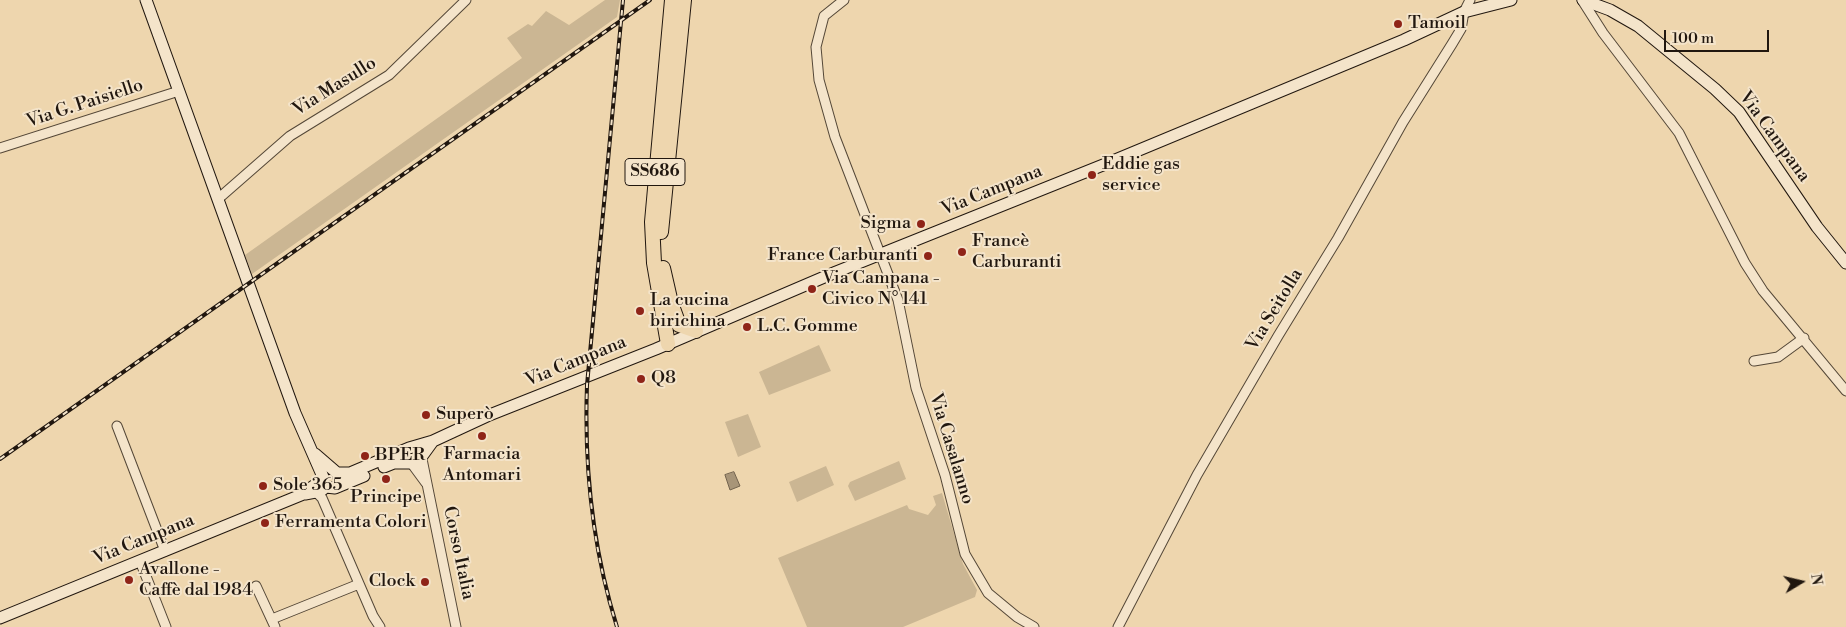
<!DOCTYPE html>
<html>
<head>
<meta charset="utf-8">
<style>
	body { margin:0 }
	#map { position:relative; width:1846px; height:627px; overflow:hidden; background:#eed6ae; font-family:"Libre Bodoni",serif }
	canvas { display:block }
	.north { position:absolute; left:1776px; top:557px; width:50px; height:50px; -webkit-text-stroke:4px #f4e4ca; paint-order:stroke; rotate:81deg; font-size:14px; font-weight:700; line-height:20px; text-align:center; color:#21170f }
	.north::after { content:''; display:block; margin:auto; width:18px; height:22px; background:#21170f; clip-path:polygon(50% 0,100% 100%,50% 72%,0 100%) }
	.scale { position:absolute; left:1664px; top:30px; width:105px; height:22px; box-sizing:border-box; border:2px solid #21170f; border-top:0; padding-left:6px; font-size:15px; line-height:18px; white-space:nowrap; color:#21170f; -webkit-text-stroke:4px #f4e4ca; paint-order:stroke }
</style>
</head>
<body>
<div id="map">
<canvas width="1846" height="627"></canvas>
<div class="north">N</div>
<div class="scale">100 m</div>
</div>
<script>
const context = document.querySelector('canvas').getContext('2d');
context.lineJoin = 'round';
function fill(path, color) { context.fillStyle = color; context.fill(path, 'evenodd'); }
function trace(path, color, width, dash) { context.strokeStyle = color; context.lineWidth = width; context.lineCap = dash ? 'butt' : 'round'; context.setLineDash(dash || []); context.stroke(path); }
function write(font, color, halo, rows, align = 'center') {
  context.font = font + ' "Libre Bodoni",serif'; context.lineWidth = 4; context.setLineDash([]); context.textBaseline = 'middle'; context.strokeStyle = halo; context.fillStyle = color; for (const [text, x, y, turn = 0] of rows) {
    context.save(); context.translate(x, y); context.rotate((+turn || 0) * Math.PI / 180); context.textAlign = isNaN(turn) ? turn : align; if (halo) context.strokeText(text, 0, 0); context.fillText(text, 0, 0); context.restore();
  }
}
fill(new Path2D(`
	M605 0H620L617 17 252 274 245 255 522 58 507 38 528 24 532 26 546 11 569 25Z
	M819 345 831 371 769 395 759 372Z
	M748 414 761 447 738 457 725 422Z
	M899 461 906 479 855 501 848 486 850 482Z
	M826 466 834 485 797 502 789 482Z
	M942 493 963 564 977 590 975 597 903 627H807L778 558 907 505 909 509 928 515 936 505 933 496Z`), '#cbb693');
const water = new Path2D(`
	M734 472 740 486 730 490 725 475Z`);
fill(water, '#a89578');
trace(water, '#72634e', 1);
const minor = new Path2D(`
	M844 0 824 16 816 47 819 80 835 137 898 300 916 388 945 475 965 554 988 593 1017 617 1034 627
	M1582 0 1603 33 1679 133 1745 263 1763 291 1846 391
	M0 148 179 91
	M218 199 290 136 389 75 466 0
	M1754 361 1778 357 1804 338
	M117 426 165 551
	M422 459 456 627
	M412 464 426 483
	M317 493 322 498 373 616 380 627
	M140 561 166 627
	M256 586 275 627
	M272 619 359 584
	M1118 627 1197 475 1278 336 1338 238 1403 122 1452 44 1461 29 1464 12 1470 0`);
const secondary = new Path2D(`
	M146 0 295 413 323 477
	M1583 0 1610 10 1638 26 1715 89 1739 112 1817 227 1846 263
	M315 454 337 473 340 480
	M384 467 394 463H417L433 441
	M337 473H350L409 448 433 441 487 416 656 349 836 272 1103 165 1404 40 1464 12 1511 0
	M305 494 321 491 326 487 335 488 364 476
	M0 618 301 495 322 480`);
const trunk = new Path2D(`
	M661 232 684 0
	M663 268 671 303 679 325
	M679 325 696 331
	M668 344 654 263 652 222 672 0`);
trace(minor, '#544737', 11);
trace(secondary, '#21170f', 13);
trace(trunk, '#21170f', 16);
trace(minor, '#f4e4ca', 9);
trace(secondary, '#f4e4ca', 11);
trace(trunk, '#eed6ae', 14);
const rail = new Path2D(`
	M0 459 650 0
	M617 627C592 547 584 468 587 385L623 0`);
trace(rail, '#21170f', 4);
trace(rail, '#f4e4ca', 2, [5.5]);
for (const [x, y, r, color] of [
	[1398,24,5,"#8f2418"],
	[1092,175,5,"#8f2418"],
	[921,224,5,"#8f2418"],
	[962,252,5,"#8f2418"],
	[928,256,5,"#8f2418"],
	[812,289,5,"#8f2418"],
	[640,311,5,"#8f2418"],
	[747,327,5,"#8f2418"],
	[641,379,5,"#8f2418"],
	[426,415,5,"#8f2418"],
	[482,436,5,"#8f2418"],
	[365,456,5,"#8f2418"],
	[386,479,5,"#8f2418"],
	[263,486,5,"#8f2418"],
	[265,523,5,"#8f2418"],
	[129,580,5,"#8f2418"],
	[425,582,5,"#8f2418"]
]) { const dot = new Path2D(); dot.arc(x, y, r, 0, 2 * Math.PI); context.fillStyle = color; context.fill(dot); trace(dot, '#f4e4ca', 2); }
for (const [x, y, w] of [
	[655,172,60]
]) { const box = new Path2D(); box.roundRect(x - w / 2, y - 13.5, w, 27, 4); context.fillStyle = '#f4e4ca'; context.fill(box); trace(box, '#21170f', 1); }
write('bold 16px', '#21170f', null, [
	["SS686",655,172]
]);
write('18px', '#21170f', '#f4e4ca', [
	["Tamoil",1408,24],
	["Eddie gas",1102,165],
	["service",1102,186],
	["Sigma",911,224,"right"],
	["Francè",972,242],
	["Carburanti",972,263],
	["France Carburanti",918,256,"right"],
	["Via Campana -",822,279],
	["Civico N° 141",822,300],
	["La cucina",650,301],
	["birichina",650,322],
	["L.C. Gomme",757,327],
	["Q8",651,379],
	["Superò",436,415],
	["Farmacia",482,455,"center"],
	["Antomari",482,476,"center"],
	["BPER",375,456],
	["Sole 365",273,486],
	["Principe",386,498,"center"],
	["Ferramenta Colori",275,523],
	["Avallone -",139,570],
	["Caffè dal 1984",139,591],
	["Clock",415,582,"right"]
], 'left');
write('18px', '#21170f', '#f4e4ca', [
	["Via Masullo",335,87,-32],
	["Via G. Paisiello",85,104,-18],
	["Via Campana",1774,137,54],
	["Via Campana",992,191,-22],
	["Via Seitolla",1275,310,-59],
	["Via Campana",576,362,-22],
	["Via Casalanno",951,449,73],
	["Via Campana",144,540,-22],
	["Corso Italia",458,553,78]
]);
</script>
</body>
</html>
